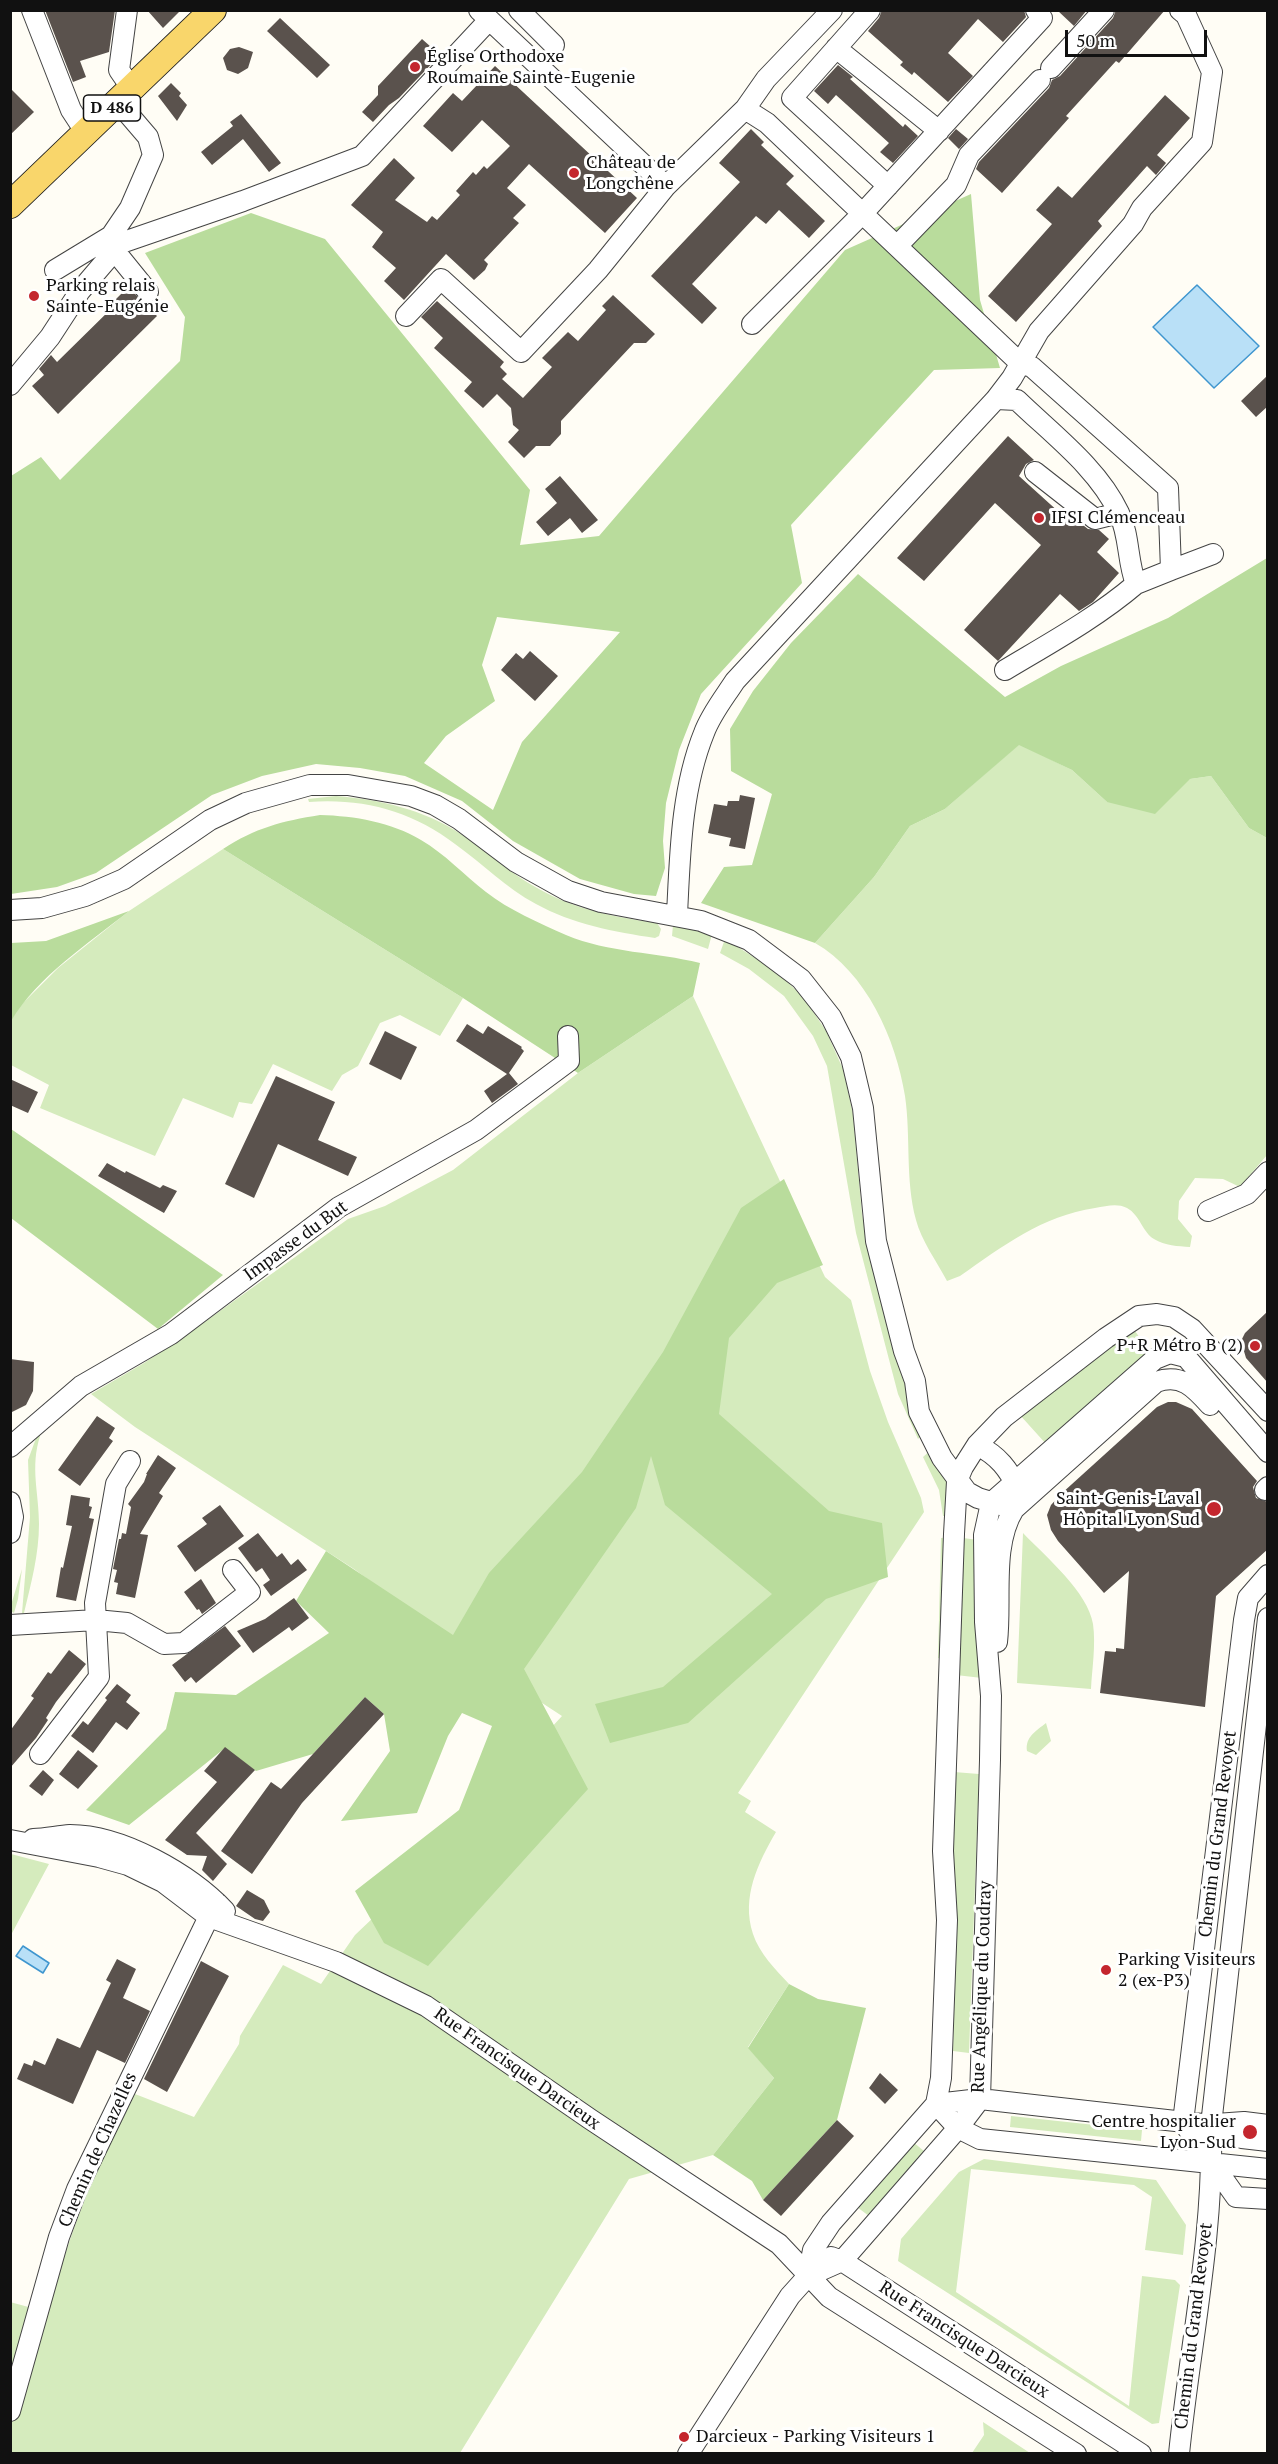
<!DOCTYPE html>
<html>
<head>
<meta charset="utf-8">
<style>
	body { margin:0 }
	#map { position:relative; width:1278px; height:2464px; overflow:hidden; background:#fffdf5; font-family:"PT Serif",serif }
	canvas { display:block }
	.frame { position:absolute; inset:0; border:12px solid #111; pointer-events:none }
	.scale { position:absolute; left:1065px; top:30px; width:142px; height:27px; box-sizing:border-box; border:3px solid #111; border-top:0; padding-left:8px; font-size:18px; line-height:21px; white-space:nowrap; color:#111; -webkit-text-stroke:4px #fff; paint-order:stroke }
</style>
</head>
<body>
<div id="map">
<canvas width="1278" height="2464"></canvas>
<div class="frame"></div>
<div class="scale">50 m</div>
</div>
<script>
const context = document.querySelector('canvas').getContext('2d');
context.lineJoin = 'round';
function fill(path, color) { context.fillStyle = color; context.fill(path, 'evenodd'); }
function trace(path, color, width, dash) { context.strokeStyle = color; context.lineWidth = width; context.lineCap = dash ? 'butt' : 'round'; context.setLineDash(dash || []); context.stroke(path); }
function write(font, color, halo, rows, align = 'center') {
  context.font = font + ' "PT Serif",serif'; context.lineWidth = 6; context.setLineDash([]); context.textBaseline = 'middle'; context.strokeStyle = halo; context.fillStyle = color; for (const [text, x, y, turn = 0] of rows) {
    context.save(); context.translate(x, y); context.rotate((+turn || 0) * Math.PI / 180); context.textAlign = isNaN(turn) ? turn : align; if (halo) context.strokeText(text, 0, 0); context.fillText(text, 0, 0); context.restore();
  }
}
fill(new Path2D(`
	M1019 744 1072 770 1107 802 1190 779 1211 776 1249 828 1267 838V1155L1240 1187 1223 1179 1195 1178 1179 1201 1178 1219 1192 1236 1190 1247C1178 1246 1165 1246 1154 1239 1143 1233 1140 1215 1127 1208 1117 1203 1107 1206 1095 1208 1042 1216 1003 1246 960 1276L947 1281C937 1262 921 1240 916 1220 905 1179 911 1137 905 1096 896 1039 866 972 815 943L874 877 910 826 945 809Z
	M336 796C382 800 422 809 461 834 488 851 510 874 539 889 576 910 615 917 657 923L661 929 659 936 655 938C615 932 572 924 536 904 506 888 483 864 455 844 412 811 363 798 309 802L308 799Z
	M223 849 463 998 440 1036 400 1015 380 1023 358 1066 342 1075 332 1091 273 1064 252 1104 239 1102 233 1118 183 1098 155 1156 40 1108 49 1085 11 1065 10 1021 20 1006 58 968 129 911Z
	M680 924 712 934 708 949 672 936 673 925Z
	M725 939 776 971 804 998 826 1031 843 1069 853 1114 862 1214 871 1259 905 1384 926 1431 918 1439 898 1394 856 1233 827 1066 813 1036 784 996 749 969 720 953Z
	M693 996 825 1277 851 1300 870 1371 888 1422 921 1498 924 1512 738 1793 751 1801 745 1812 776 1832C758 1863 741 1897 753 1934 759 1953 776 1970 789 1984L748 2047 774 2078 713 2155 629 2179 460 2453H11L10 2302 47 2312C69 2240 95 2159 135 2094L194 2117 239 2044 240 2036 283 1965 321 1984 355 1935 396 1896 562 1716 481 1663 354 1569 135 1427 91 1394 144 1363 206 1321 348 1219 385 1206 453 1170 578 1073Z
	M1122 1331H1135L1149 1351 1047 1445 1019 1414Z
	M38 1433 40 1436C30 1468 39 1492 39 1524 39 1554 31 1584 24 1613H22L30 1517 28 1460Z
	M933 1448 950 1483V1517L943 1516 939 1490 923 1457Z
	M1023 1533C1046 1557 1088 1592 1093 1624 1096 1645 1092 1669 1091 1689L1017 1683Z
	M949 1537 946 1660 938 1658 941 1538Z
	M963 1538 978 1540 975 1623 982 1678 956 1675Z
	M22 1569 18 1599 14 1613 11 1611V1605Z
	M1046 1723 1051 1741 1036 1755 1027 1751C1025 1737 1036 1731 1046 1723Z
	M954 1772 979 1774 969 2053 953 2051 956 1938 950 1859Z
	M11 1854 49 1864 11 1935 10 1854Z
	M1011 2116 1142 2130 1141 2141 1010 2127Z
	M913 2142 924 2151 869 2216 857 2207Z
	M984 2159 1156 2180 1186 2225 1183 2255 1145 2250 1152 2197 1134 2185 971 2169 956 2292 1129 2406 1142 2276 1175 2280 1180 2285 1159 2423 1152 2424 898 2261 901 2239 959 2172Z
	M983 2422 1030 2453H972L984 2435Z`), '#d5ebbd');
fill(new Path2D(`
	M971 194 980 300 1000 368 934 370 791 525 802 583 701 694 679 750 666 803 663 841 665 868 656 896 634 894 580 879 513 841 462 801 405 776 360 768 316 764 262 776 212 795 96 873 57 887 11 894V476L41 457 60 480 180 361 185 317 145 253 251 213 325 239 530 490 520 545 599 536 845 250ZM497 617 620 632 522 742 493 810 424 763 446 736 495 701 482 665Z
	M1267 558V838L1249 828 1211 776 1190 779 1155 814 1107 802 1072 770 1019 745 945 809 910 826 874 877 815 943 701 903 724 867 752 865 772 794 731 771 730 729 753 691 791 643 858 574 1005 697 1061 666 1168 618Z
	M320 815C355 816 391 822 421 840 445 854 464 875 486 892 509 910 539 923 566 935 609 953 656 952 700 963L693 996 578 1073 463 998 223 849C255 828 282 821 320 815Z
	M129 911C88 944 38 976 11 1021V943L46 941Z
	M10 1129H11L223 1275 158 1329 11 1218Z
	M784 1179 823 1265 777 1283 729 1338 719 1414 829 1511 882 1523 888 1577 826 1599 688 1723 610 1743 595 1704 663 1687 772 1594 665 1505 651 1456 636 1508 524 1669 588 1789 428 1966 384 1943 355 1891 459 1810 492 1726 462 1713 448 1736 417 1813 341 1821 390 1751 384 1714 365 1697 313 1754 256 1771 225 1748 129 1825 86 1810 166 1729 175 1692 236 1695 329 1633 296 1601 326 1551 453 1635 489 1573 582 1472 663 1352 741 1208Z
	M789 1984 818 1999 866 2008 837 2120 763 2200 752 2181 713 2155 774 2078 748 2048Z`), '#b9dc9c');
const water = new Path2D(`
	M1197 285 1259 346 1214 388 1153 327Z
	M23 1946 49 1963 43 1973 16 1956Z`);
fill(water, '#b9e0f7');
trace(water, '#3f96cf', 1.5);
fill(new Path2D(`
	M45 10H115L109 52 80 61 86 77 73 82Z
	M147 10H181L163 28Z
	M882 10H1024L1026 17 1003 42 978 19 948 53 973 76 948 102 914 72 912 75 900 65 903 62 868 31 879 18Z
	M1057 10H1087L1074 26Z
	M1116 10H1165L1119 63 1116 61 1066 116 1069 118 1002 193 976 169 979 162 1049 88 1052 80 1060 76 1113 18Z
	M280 18 330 65 317 78 267 31Z
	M422 39 440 55 399 98 389 105 373 122 362 112 378 95V86Z
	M239 47 253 52 248 68 238 74 227 70 223 58 230 49Z
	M838 65 853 77 850 79 903 127 905 124 918 136 893 163 880 152 889 143 836 95 828 104 814 91Z
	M495 66 637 198 605 233 529 164 507 188 526 205 513 218 519 223 484 260 488 264 485 270 474 280 446 254 404 300 384 281 396 268 372 247 383 232 351 205 394 158 415 178 395 200 427 222 432 216 437 220 460 195 456 191 473 172 476 175 484 166 487 169 510 146 482 120 452 152 423 126 453 93 462 101Z
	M171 83 181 93 179 96 187 105 177 121 158 96Z
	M10 88 34 112 10 135Z
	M1165 95 1190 118 1157 155 1166 163 1156 175 1147 166 1098 221 1102 226 1016 322 988 296 1052 224 1036 210 1058 186 1072 198Z
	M241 114 281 163 269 172 243 139 212 165 201 152 233 126 230 122Z
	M751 129 764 142 761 145 794 176 786 184 825 221 809 238 779 210 766 224 756 216 692 284 717 308 702 324 651 276 740 182 719 163Z
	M956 129 968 139 959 149 948 138Z
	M128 287 157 316 58 414 32 386 44 375 39 369 51 355 57 362 118 302 115 300Z
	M613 295 655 334 646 343H634L561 421V434L550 446H536L524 458 508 442 519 430 513 425 511 408 497 394 483 408 464 391 472 382 434 348 443 338 421 317 437 301 504 362 500 367 507 374 502 379 523 398 552 367 542 358 568 332 578 341 606 310 602 306Z
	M1268 375V406L1256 417 1241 401Z
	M1008 436 1034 460 1026 464 1019 476 1071 523 1075 519 1088 529 1099 530 1109 539 1097 552 1119 573 1093 602 1079 611 1060 594 998 661 964 630 1041 545 995 503 924 581 897 558Z
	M560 476 598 520 582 533 570 518 548 536 536 522 557 503 545 489Z
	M530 651 558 676 535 701 501 670 516 653 523 659Z
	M740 795 755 798 745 849 729 846 731 838 708 833 714 804 727 806 728 801H739Z
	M467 1024 483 1034 488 1026 522 1047 521 1048 524 1051 509 1073 518 1084 492 1103 484 1091 507 1074 456 1041Z
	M385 1031 417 1047 401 1080 369 1064Z
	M276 1076 335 1102 318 1140 357 1157 348 1176 278 1144 254 1198 225 1184Z
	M10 1079 38 1092 28 1113 10 1105Z
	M107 1163 125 1173 126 1171 160 1188 163 1185 177 1191 164 1213 98 1176Z
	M1268 1311V1383L1246 1358 1241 1341 1245 1333Z
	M10 1359 34 1362 33 1391 26 1405 10 1413Z
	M1168 1402H1176L1192 1409 1257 1481 1253 1487 1256 1498 1268 1502V1549L1216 1596 1205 1707 1100 1693 1105 1651 1116 1652V1648L1124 1649 1129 1571 1104 1593 1058 1541 1051 1530 1047 1515 1051 1505 1061 1494 1157 1407Z
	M97 1416 115 1428 109 1438 113 1441 80 1486 58 1470Z
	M158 1455 176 1468 159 1493 163 1496 140 1534 148 1535 135 1598 116 1594 118 1583 114 1582 117 1570 113 1569 119 1539H121L122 1533 126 1534 131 1507 128 1504 144 1482 147 1474H146Z
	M71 1495 90 1498 89 1506 92 1507 89 1518 94 1519 76 1601 56 1597 61 1567 63 1568 72 1526 66 1525Z
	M220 1505 244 1536 195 1572 177 1546 207 1524 202 1518Z
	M258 1533 277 1557 282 1553 291 1565 298 1559 307 1570 271 1596 263 1585 270 1580 262 1568 256 1572 238 1548Z
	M201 1579 216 1603 202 1614 199 1609 197 1610 184 1592Z
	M294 1598 309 1618 292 1631 289 1627 253 1653 237 1631 265 1619Z
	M225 1626 241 1646 196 1683 191 1677 185 1682 172 1665Z
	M69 1650 86 1664 56 1702 46 1718 48 1720 36 1738 10 1768V1731L34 1698 31 1696 48 1672 51 1674Z
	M117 1684 131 1695 126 1702 140 1713 127 1730 116 1722 93 1753 71 1736 83 1721 88 1725 107 1700 105 1698Z
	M365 1697 384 1714 302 1803 252 1874 221 1851 271 1782 281 1789Z
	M225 1747 255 1770 196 1833 227 1864 213 1881 202 1870 207 1856 187 1855 165 1840 217 1782 204 1771Z
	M78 1750 98 1766 78 1789 59 1774Z
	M43 1770 54 1780 42 1796 29 1786Z
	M247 1890 264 1900 270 1912 263 1921 255 1919 236 1906Z
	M117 1959 136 1969 123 1998 150 2011 125 2063 97 2050 73 2104 17 2079 24 2063 32 2066 34 2060 45 2065 57 2038 80 2048 111 1983 106 1980Z
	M201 1961 229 1976 167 2092 144 2079Z
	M880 2073 898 2090 885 2104 869 2088Z
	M837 2120 854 2136 781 2216 763 2200Z`), '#5a524d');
const minor = new Path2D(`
	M32 10 71 110 86 133
	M127 10 119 70 132 89
	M479 10 666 186 745 109 767 123 1020 363 1032 367 1168 488 1171 570 1136 584
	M519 10 554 45
	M870 10 792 98 888 186
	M836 48 939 131
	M1051 68 1104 10
	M745 109 766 79 832 10
	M897 246 956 185 969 155 1040 80
	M114 250 148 292
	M55 270 111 236 130 208 153 155 148 137 118 102
	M406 316 441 279 521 352 598 270 666 186
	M752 324 863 213 1042 18 1036 10
	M10 385 50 337 80 291 121 243 243 201 362 156 489 20
	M996 399 1017 400C1052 434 1098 468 1119 513 1130 536 1127 561 1136 584 1096 618 1050 643 1005 670
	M1035 472 1095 519 1119 513
	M1171 570 1213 554
	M10 910 42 908 85 896 124 879 210 820 246 803 310 785H348L411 796 435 805 459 819 516 862 568 891 601 902 701 921 749 940 801 979 831 1017 851 1057 863 1108 876 1241 904 1351 915 1381 919 1412 942 1458 967 1492 978 1498 1014 1509
	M677 915C680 855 681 790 704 733 711 714 724 698 735 681L996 399 1012 378 1039 331 1133 224 1142 208 1202 142 1212 72 1186 15 1180 10
	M1208 1211 1247 1194 1268 1172
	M977 1445C999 1456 1008 1469 1019 1490
	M10 1447 81 1386 171 1334 339 1207 476 1130 569 1061 568 1036
	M1265 1490 1268 1487
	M10 1502 13 1517 10 1533
	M1268 1575 1248 1598 1244 1620 1183 2122 1236 2197 1268 2199
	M10 1625 96 1620 127 1623 164 1644 184 1643 250 1592 233 1570
	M997 1642C1002 1600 991 1546 1014 1509L1156 1382C1181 1373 1194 1387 1210 1405
	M40 1754 99 1677 95 1603 116 1484 130 1461
	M33 1839C45 1839 57 1836 70 1835 122 1835 190 1874 225 1911
	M10 1840 99 1857 128 1865 163 1882 209 1917 336 1962 426 2006 590 2119 779 2244 829 2297 1076 2454
	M936 2104 958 2128 980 2139 1268 2169
	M936 2104 980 2099 1211 2125 1229 2129 1242 2138 1268 2141
	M1216 2124 1244 2122 1268 2125
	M831 2257 842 2261 1141 2454
	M808 2276 813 2250 831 2223 936 2104 941 2078 947 1920 943 1851 954 1534 957 1481 963 1467 977 1445 1004 1417 1106 1338 1139 1316 1157 1314 1174 1317 1192 1329 1268 1411
	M10 2411 59 2237 77 2189 216 1902
	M688 2454 790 2296 808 2276 842 2261 958 2128 980 2099 990 1760 991 1696 985 1622 984 1535 991 1503 1155 1359 1170 1353 1186 1357 1268 1452
	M1179 2454C1190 2344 1214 2236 1211 2125L1268 1618`);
const major = new Path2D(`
	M10 205 213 10`);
trace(minor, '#444', 22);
trace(major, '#222', 28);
trace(minor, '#fff', 20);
trace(major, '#f9d66b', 26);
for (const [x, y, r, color] of [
	[415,67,6,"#c4262e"],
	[574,173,6,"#c4262e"],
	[34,296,6,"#c4262e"],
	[1039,518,6,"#c4262e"],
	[1255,1346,6,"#c4262e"],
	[1214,1509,8,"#c4262e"],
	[1106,1970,6,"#c4262e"],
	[1250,2132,8,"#c4262e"],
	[684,2437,6,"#c4262e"]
]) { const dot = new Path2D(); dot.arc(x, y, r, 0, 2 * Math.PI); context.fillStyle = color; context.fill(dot); trace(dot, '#fff', 2); }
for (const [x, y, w] of [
	[112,108,57]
]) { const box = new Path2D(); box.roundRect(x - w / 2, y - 13, w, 26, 4.5); context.fillStyle = '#fff'; context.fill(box); trace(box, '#111', 1.5); }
write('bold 16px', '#111', null, [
	["D 486",112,108]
]);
write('18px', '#111', '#fff', [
	["Église Orthodoxe",427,57],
	["Roumaine Sainte-Eugenie",427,78],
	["Château de",586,163],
	["Longchêne",586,184],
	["Parking relais",46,286],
	["Sainte-Eugénie",46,307],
	["IFSI Clémenceau",1051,518],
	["P+R Métro B (2)",1243,1346,"right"],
	["Saint-Genis-Laval",1200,1499,"right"],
	["Hôpital Lyon Sud",1200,1520,"right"],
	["Parking Visiteurs",1118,1960],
	["2 (ex-P3)",1118,1981],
	["Centre hospitalier",1236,2122,"right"],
	["Lyon-Sud",1236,2143,"right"],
	["Darcieux - Parking Visiteurs 1",696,2437]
], 'left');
write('18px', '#111', '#fff', [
	["Impasse du But",296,1241,-36],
	["Chemin du Grand Revoyet",1218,1834,-83],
	["Rue Angélique du Coudray",982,1987,-88],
	["Rue Francisque Darcieux",517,2069,35],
	["Chemin de Chazelles",98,2150,-66],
	["Chemin du Grand Revoyet",1194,2326,-83],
	["Rue Francisque Darcieux",964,2340,33]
]);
</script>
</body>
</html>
